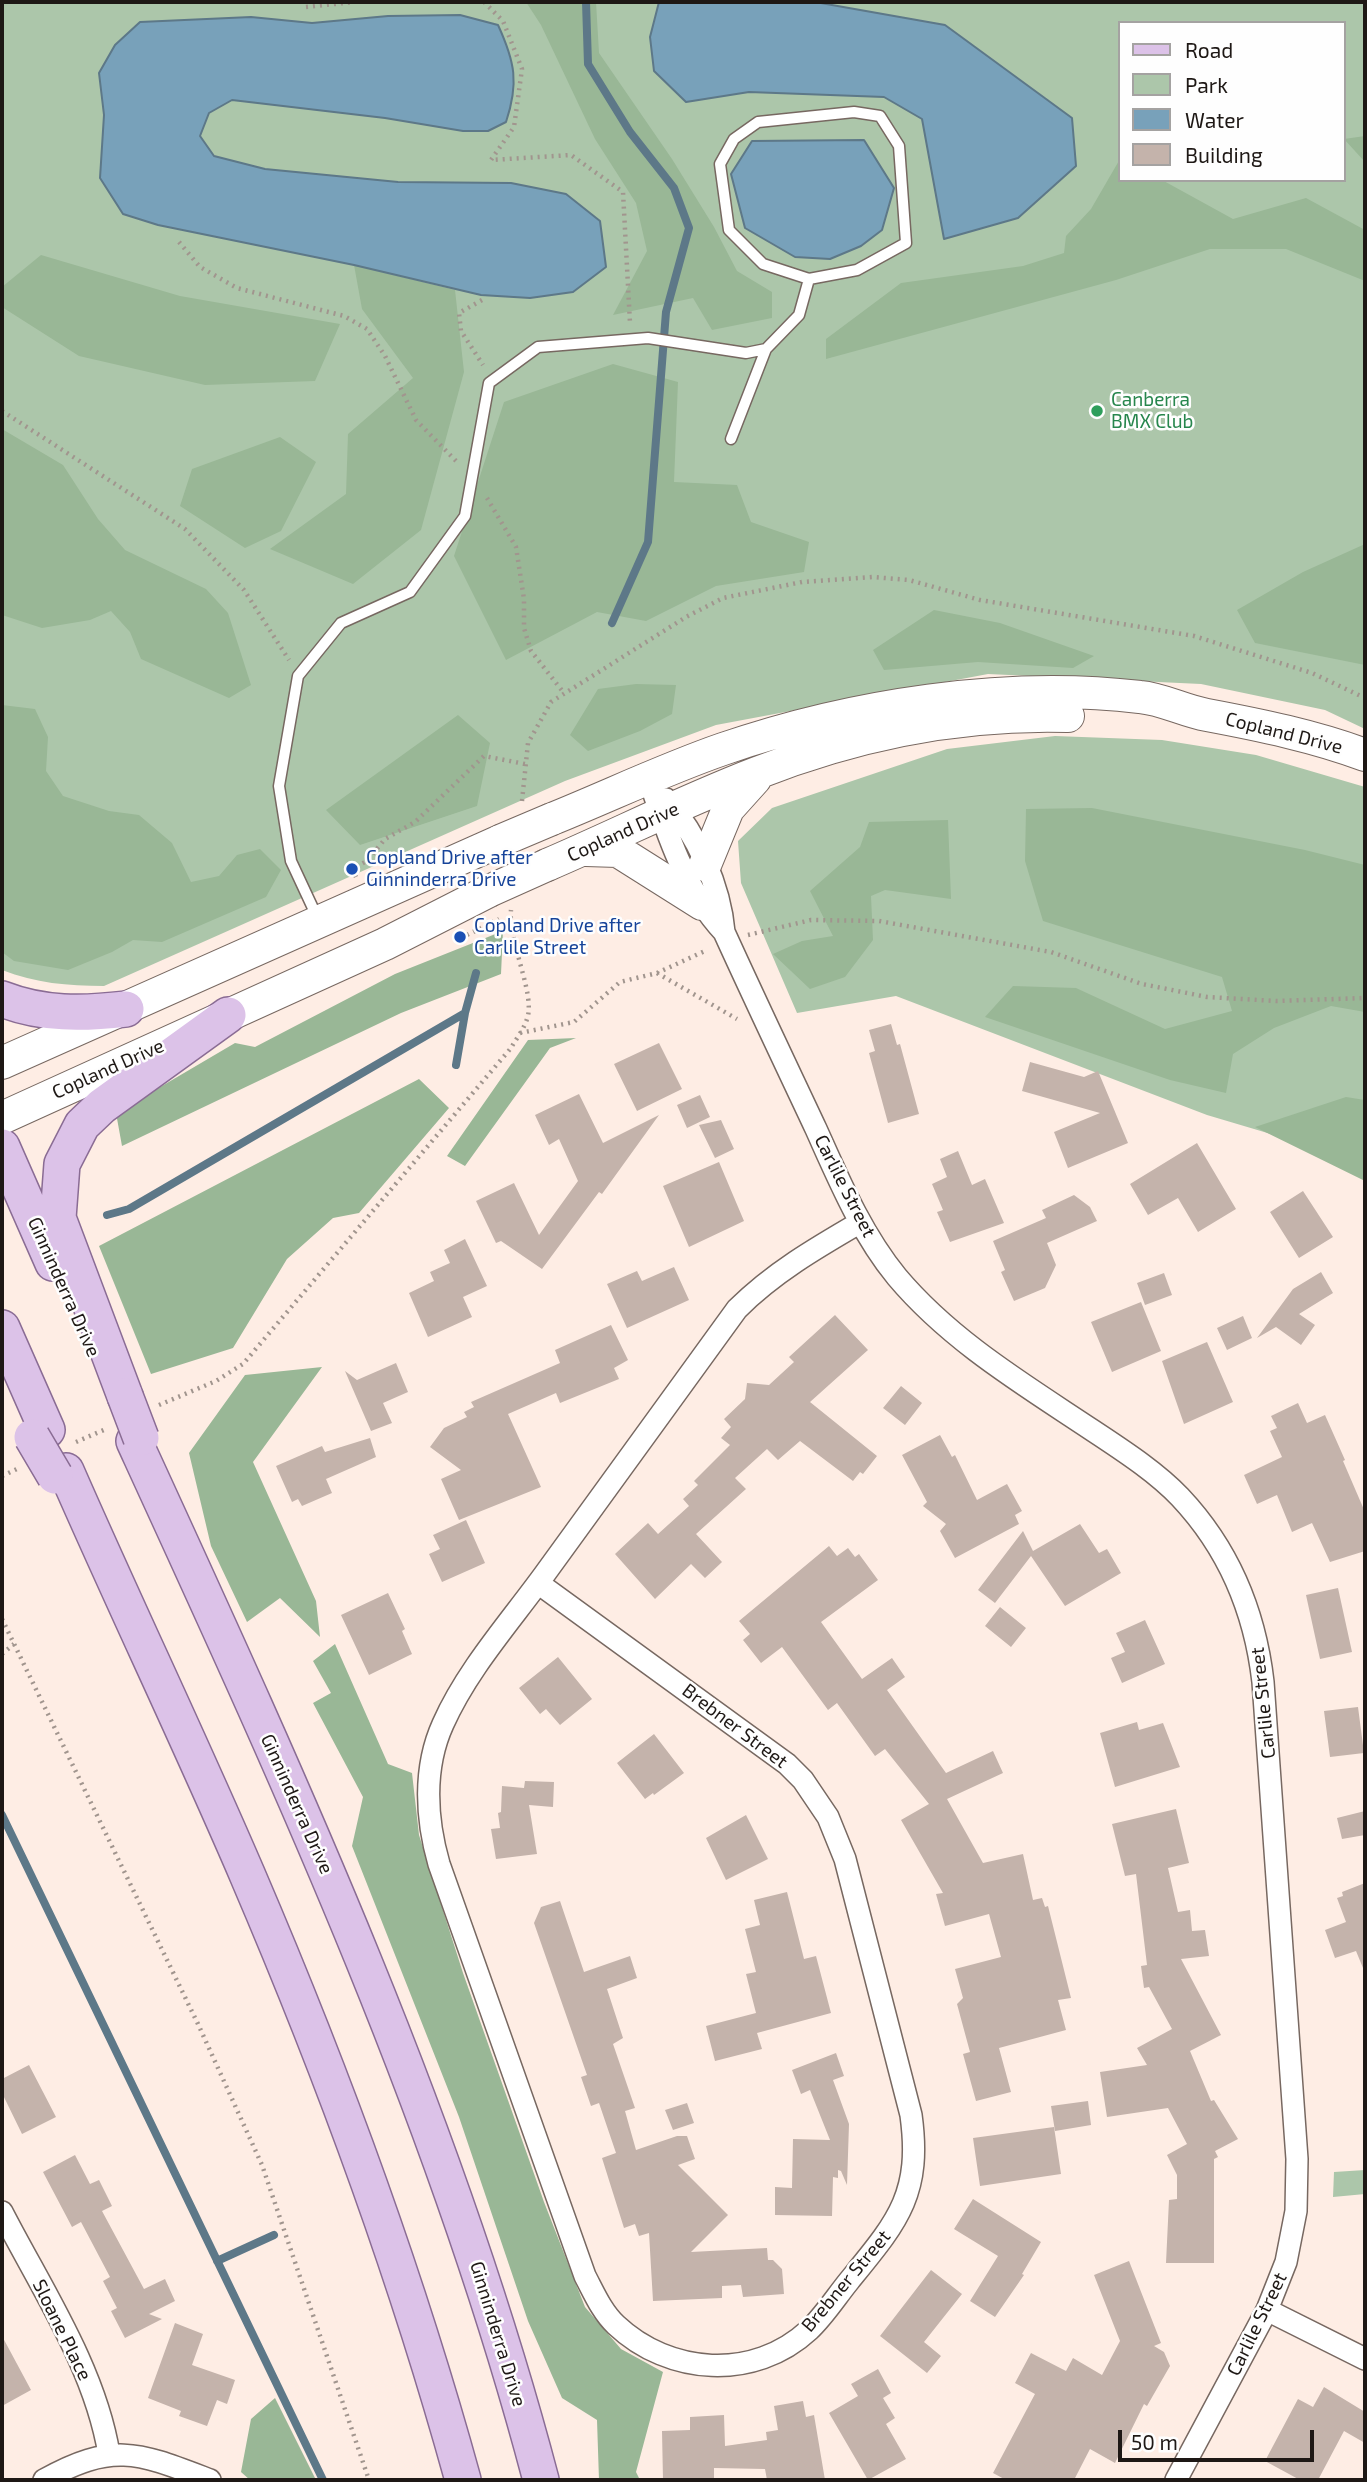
<!DOCTYPE html>
<html>
<head>
<meta charset="utf-8">
<style>
	body { margin:0 }
	#map { position:relative; width:1367px; height:2482px; overflow:hidden; background:#feede4; font-family:"Exo 2",sans-serif }
	canvas { display:block }
	.frame { position:absolute; inset:0; border:4px solid #1e1815; pointer-events:none }
	.legend { position:absolute; left:1118px; top:21px; width:228px; height:161px; box-sizing:border-box; background:#fefefe; border:2px solid #a4a2a1; margin:0; padding:9px 12px; list-style:none; font-size:21px; color:#1e1815 }
	.legend li { display:flex; align-items:center; gap:14px; height:35px }
	.legend b { width:35px; border:2px solid #a4a2a1 }
	.scale { position:absolute; left:1118px; top:2430px; width:196px; height:32px; box-sizing:border-box; border:4px solid #1e1815; border-top:0; padding-left:9px; font-size:21px; line-height:24px; white-space:nowrap; color:#1e1815; -webkit-text-stroke:5px #fefefe; paint-order:stroke }
</style>
</head>
<body>
<div id="map">
<canvas width="1367" height="2482"></canvas>
<div class="frame"></div>
<ul class="legend">
<li><b style="height:9px;background:#dcc2e8"></b>Road</li>
<li><b style="height:19px;background:#acc6aa"></b>Park</li>
<li><b style="height:19px;background:#78a1ba"></b>Water</li>
<li><b style="height:19px;background:#c4b3ab"></b>Building</li>
</ul>
<div class="scale">50 m</div>
</div>
<script>
const context = document.querySelector('canvas').getContext('2d');
context.lineJoin = 'round';
function fill(path, color) { context.fillStyle = color; context.fill(path, 'evenodd'); }
function trace(path, color, width, dash) { context.strokeStyle = color; context.lineWidth = width; context.lineCap = dash ? 'butt' : 'round'; context.setLineDash(dash || []); context.stroke(path); }
function write(font, color, halo, rows, align = 'center') {
  context.font = font + ' "Exo 2",sans-serif'; context.lineWidth = 5; context.setLineDash([]); context.textBaseline = 'middle'; context.strokeStyle = halo; context.fillStyle = color; for (const [text, x, y, turn = 0] of rows) {
    context.save(); context.translate(x, y); context.rotate((+turn || 0) * Math.PI / 180); context.textAlign = isNaN(turn) ? turn : align; if (halo) context.strokeText(text, 0, 0); context.fillText(text, 0, 0); context.restore();
  }
}
fill(new Path2D(`
	M2 2H1365V729L1325 710 1201 684 988 674 716 725 565 781 104 986C67 986 36 983 2 970ZM1120 23H1344V180H1120Z
	M1055 736 1162 740 1256 755 1365 787V1162L1207 1115 896 996 797 1013 741 883 738 841 772 808 947 749Z
	M1365 2170V2194L1333 2197 1334 2172Z`), '#acc6aa');
fill(new Path2D(`
	M526 2H596L599 53 672 159 714 227 737 271 772 292V318L712 330 693 298 613 315 647 251 636 203 595 139 541 25Z
	M1365 136V162L1344 139Z
	M1120 159V180H1162L1233 219 1306 198 1365 230V281L1286 249H1210L1116 280 826 359V339L901 283 1023 266 1064 253 1066 236 1091 209Z
	M41 255 180 296 340 324 315 381 205 385 79 356 2 307V287Z
	M354 265 455 290 464 372 421 530 353 584 270 549 346 494 348 434 413 378 362 309Z
	M613 364 678 382 674 482 737 485 751 522 809 542 804 572 716 586 646 621 597 612 506 660 454 556 504 402Z
	M2 429 63 465 98 519 125 550 206 589 228 613 251 685 229 698 141 659 130 632 111 611 90 620 42 628 2 615Z
	M280 437 316 462 281 531 245 548 180 506 192 469Z
	M1365 544V665L1255 643 1237 610 1303 572Z
	M934 610 1000 623 1094 656 1073 668 978 662 884 670 873 650Z
	M636 684 676 685 672 714 640 731 588 751 570 735 598 689Z
	M2 705 35 709 48 737 46 771 63 796 109 811 139 815 172 843 191 882 219 876 237 855 260 849 281 870 266 897 162 942 133 940 112 952 68 970 14 961 2 952Z
	M458 715 490 743 477 806 360 845 326 810Z
	M1092 808 1305 850 1365 865V1012L1331 1006 1274 1028 1233 1054 1226 1093 1170 1080 985 1017 1013 986 1076 988 1165 1029 1232 1011 1222 977 1043 921 1025 861 1026 809Z
	M948 820 951 899 885 890 871 896 873 940 845 977 810 989 773 954 802 941 833 936 810 891 860 847 869 822Z
	M503 931 501 974 401 1013 122 1146 116 1113 235 1043 255 1047 395 974Z
	M576 1038 550 1048 465 1166 447 1156 528 1040Z
	M419 1079 449 1108 359 1213 333 1218 287 1259 233 1348 151 1374 99 1246Z
	M1346 1097 1365 1100V1181L1255 1127Z
	M322 1367 253 1462 316 1601 320 1637 280 1598 247 1622 211 1546 189 1453 245 1375Z
	M335 1644 388 1764 412 1773 419 1835 463 1973 544 2202 585 2307 621 2349 663 2372 636 2472 640 2480H599L597 2420 562 2398 528 2321 459 2117 352 1846 363 1797 313 1703 331 1693 313 1661Z
	M275 2398 316 2480H250L241 2472 251 2419Z`), '#99b796');
const water = new Path2D(`
	M659 2H815L945 25 1072 118 1076 166 1018 218 944 239 922 119 884 97 749 92 686 102 654 71 650 37Z
	M460 15 498 25C515 62 519 83 506 122L488 131H463L385 118 232 100 209 113 200 136 214 156 265 169 398 182 511 183 566 194 600 221 606 267 573 292 530 298 481 295 354 265 158 225 123 214 100 178 104 115 99 73 115 45 140 22 251 17 312 23 388 16Z
	M864 140 894 188 882 230 861 246 830 259 795 257 745 228 731 174 752 141Z`);
fill(water, '#78a1ba');
trace(water, '#5d7888', 2);
trace(new Path2D(`
	M586 2 588 64 630 132 674 188 689 228 666 312 648 542 612 623
	M456 1065 465 1013
	M107 1215 129 1209 465 1013 476 973
	M2 1815 323 2480
	M217 2261 274 2235`), '#5d7888', 8);
fill(new Path2D(`
	M891 1024 897 1045 900 1044 919 1114 888 1123 869 1053 875 1051 869 1030Z
	M659 1043 682 1089 637 1111 614 1064Z
	M1030 1062 1084 1077 1098 1071 1128 1143 1068 1168 1054 1132 1100 1113 1022 1091Z
	M579 1094 603 1143 659 1115 602 1194 599 1192 542 1269 501 1241 496 1243 476 1201 514 1183 539 1235 578 1181 559 1139 549 1145 535 1115Z
	M700 1095 710 1117 687 1128 677 1105Z
	M721 1120 734 1149 715 1158 699 1125Z
	M1197 1143 1236 1209 1198 1232 1178 1198 1148 1215 1130 1184Z
	M958 1151 972 1185 985 1179 1004 1223 950 1242 937 1212 943 1210 932 1184 947 1177 940 1159Z
	M719 1162 744 1221 689 1247 663 1186Z
	M1303 1191 1333 1237 1299 1258 1270 1212Z
	M1074 1195 1090 1207 1097 1221 1047 1243 1056 1265 1045 1288 1014 1301 1001 1272 1005 1270 993 1241 1046 1218 1042 1210Z
	M465 1239 487 1286 463 1297 472 1317 428 1337 409 1293 434 1281 430 1272 450 1263 444 1250Z
	M674 1267 689 1300 627 1328 607 1284 637 1271 642 1281Z
	M1321 1272 1333 1293 1299 1314 1315 1325 1301 1345 1276 1327 1257 1338 1293 1289Z
	M1164 1273 1172 1295 1145 1305 1137 1283Z
	M1141 1302 1161 1351 1112 1372 1091 1322Z
	M835 1315 868 1350 810 1402 877 1456 863 1474 860 1472 853 1481 800 1441 778 1460 767 1449 735 1478 746 1489 696 1534 722 1562 705 1578 691 1564 655 1599 615 1554 648 1523 658 1534 689 1506 683 1499 698 1485 694 1481 730 1445 721 1438 731 1427 724 1419 745 1399 747 1383 769 1385 794 1362 789 1357Z
	M1243 1316 1252 1338 1227 1350 1217 1328Z
	M611 1325 628 1360 614 1368 619 1379 560 1403 556 1393 508 1414 541 1487 459 1520 441 1479 461 1470 430 1447 444 1428 467 1417 464 1412 474 1407 471 1402 560 1363 555 1350Z
	M1207 1342 1233 1402 1184 1424 1162 1361Z
	M396 1363 408 1392 383 1403 392 1423 371 1431 345 1371 357 1380Z
	M901 1386 922 1403 905 1425 883 1408Z
	M1298 1403 1307 1423 1325 1415 1345 1460 1343 1461 1365 1512V1551L1330 1562 1312 1523 1292 1532 1277 1495 1257 1504 1244 1475 1282 1457 1270 1431 1277 1428 1271 1416Z
	M940 1435 952 1457 955 1455 977 1500 1007 1484 1022 1511 1015 1515 1019 1524 955 1558 940 1531 946 1524 923 1506 927 1502 902 1455Z
	M370 1438 376 1457 326 1479 332 1493 302 1506 298 1499 292 1502 276 1466 322 1446 325 1452Z
	M466 1520 485 1563 442 1582 429 1554 440 1549 433 1535Z
	M1080 1524 1099 1553 1107 1549 1121 1573 1065 1606 1031 1556 995 1603 978 1590 1023 1531 1033 1551Z
	M829 1546 837 1556 848 1548 855 1557 859 1554 878 1580 821 1622 862 1679 892 1658 905 1677 887 1690 946 1773 993 1751 1003 1773 947 1799 983 1863 1023 1854 1033 1900 1042 1898 1045 1907 1048 1906 1071 1998 1058 2000 1066 2030 999 2048 1011 2092 976 2101 963 2054 970 2052 957 2004 963 1998 955 1969 1001 1957 989 1914 945 1926 936 1894 943 1893 901 1820 929 1804 885 1749 875 1756 837 1703 828 1710 782 1647 761 1663 743 1640 750 1634 739 1621Z
	M1338 1588 1352 1652 1320 1659 1306 1595Z
	M388 1593 405 1629 402 1631 412 1654 369 1675 341 1615Z
	M1000 1607 1026 1628 1011 1647 985 1626Z
	M1145 1620 1165 1664 1122 1683 1111 1658 1125 1652 1116 1633Z
	M558 1657 592 1699 560 1725 546 1709 540 1714 519 1688Z
	M1358 1707 1364 1753 1330 1757 1324 1711Z
	M1137 1722 1139 1730 1163 1723 1180 1767 1115 1787 1100 1733Z
	M654 1734 684 1773 654 1795 653 1793 645 1799 617 1763Z
	M525 1781 554 1782 553 1807 529 1805 537 1854 496 1859 491 1829 500 1828 498 1813 501 1812 502 1786 524 1788Z
	M1176 1809 1189 1863 1168 1868 1178 1912 1190 1910 1192 1931 1205 1930 1209 1956 1181 1959 1221 2035 1190 2051 1211 2101 1214 2100 1238 2139 1215 2151 1218 2157 1214 2159V2263H1166L1169 2200 1177 2199V2175L1167 2155 1187 2144 1168 2108 1107 2117 1100 2072 1147 2065 1137 2048 1172 2029 1149 1987 1144 1988 1141 1966 1147 1965 1136 1874 1125 1876 1112 1824Z
	M1365 1811V1835L1342 1839 1337 1818Z
	M746 1815 768 1859 726 1880 706 1838Z
	M1365 1883V1968H1363L1356 1951 1335 1958 1325 1930 1346 1922 1337 1898 1343 1896 1342 1892Z
	M787 1892 804 1959 816 1956 831 2013 757 2033 762 2049 715 2061 706 2026 756 2013 746 1974 756 1972 745 1929 760 1925 754 1900Z
	M560 1901 584 1972 630 1956 637 1978 607 1989 623 2038 613 2044 635 2108 625 2111 636 2150 677 2136H687L695 2159 678 2165 728 2215 691 2252 767 2248 768 2260H773L782 2269 784 2294 743 2297 741 2285 722 2286V2298L653 2301 649 2233 639 2236 635 2224 624 2228 602 2158 616 2153 599 2103 591 2106 581 2077 587 2075 534 1923 541 1907Z
	M836 2053 844 2076 833 2080 849 2124 847 2185 841 2171 838 2170V2178L833 2177 832 2216 775 2215V2187L792 2188 793 2139 830 2140 810 2090 801 2094 792 2070Z
	M29 2065 56 2117 22 2134 2 2093V2079Z
	M1088 2101 1091 2125 1055 2131 1051 2106Z
	M687 2103 694 2123 673 2130 665 2110Z
	M1054 2127 1061 2174 980 2186 973 2138Z
	M75 2155 90 2184 99 2180 112 2206 102 2211 144 2289 165 2279 175 2301 149 2314 162 2319 125 2338 111 2311 117 2308 103 2281 110 2277 81 2222 72 2227 43 2172Z
	M973 2199 1041 2242 1022 2274 1024 2275 995 2317 970 2301 998 2256 954 2229Z
	M1129 2261 1161 2343 1154 2346 1164 2352 1170 2366 1147 2406 1144 2404 1115 2463 1090 2449 1074 2480H1006L993 2473 1035 2394 1015 2383 1031 2353 1066 2371 1073 2358 1102 2375 1120 2341 1094 2275Z
	M931 2270 962 2294 924 2342 941 2356 927 2373 880 2336Z
	M175 2323 203 2334 192 2365 235 2380 227 2404 217 2400 207 2426 179 2416 181 2411 148 2398Z
	M2 2336 31 2390 2 2406Z
	M878 2369 891 2393 883 2398 895 2418 886 2424 906 2459 868 2480 829 2413 858 2396 851 2384Z
	M1324 2387 1365 2412V2443L1344 2431 1318 2480H1300L1265 2461 1298 2399 1313 2407Z
	M803 2401 806 2417 814 2415 825 2480H767L765 2469 714 2468V2480H663L662 2431 690 2430V2417L724 2415 725 2446 767 2440 766 2432 778 2430 774 2406Z`), '#c4b3ab');
const lane = new Path2D(`
	M731 439 766 349
	M318 919 291 861 279 786 298 676 341 623 410 592 465 516 489 383 538 347 648 338 746 353 766 349 799 315 809 279 857 270 906 243 899 146 880 116 854 112 758 122 734 139 720 164 729 230 763 264 809 279`);
const street = new Path2D(`
	M649 779C666 831 686 892 724 932 754 998 785 1063 816 1129 839 1180 861 1233 897 1277 951 1341 1023 1384 1092 1430 1122 1450 1155 1471 1180 1497 1229 1549 1255 1612 1263 1682L1297 2159 1296 2211 1286 2262 1267 2310 1176 2480
	M666 799C697 835 720 885 724 932
	M538 1583 787 1764 803 1780 828 1817 845 1859 911 2115C922 2195 897 2222 849 2281 836 2297 824 2316 809 2330 754 2381 669 2375 616 2325 602 2312 594 2293 585 2276L439 1864C426 1819 423 1768 443 1724 467 1670 509 1623 544 1575 608 1486 673 1398 737 1309 773 1273 816 1248 859 1223
	M2 2212C41 2288 95 2368 109 2454
	M1267 2310 1365 2359
	M44 2480C114 2441 139 2453 210 2480`);
const secondary = new Path2D(`
	M552 819C609 796 665 769 723 749 851 705 1005 681 1140 697 1163 699 1184 711 1207 715 1260 725 1314 736 1365 755
	M586 850 618 851 702 904
	M547 865C617 835 686 800 757 773 856 734 962 713 1068 716
	M705 865 728 809 755 779
	M2 1063 500 841
	M2 1118 385 944 489 891`);
const primary = new Path2D(`
	M2 999C43 1015 83 1014 126 1009
	M2 1147 53 1263
	M2 1328 47 1430
	M125 1396 58 1218 62 1164 82 1125 102 1106 228 1015
	M134 1441C289 1779 446 2119 541 2480
	M66 1471C125 1606 189 1739 247 1874 332 2072 406 2273 463 2480`);
trace(lane, '#776861', 13);
trace(street, '#776861', 24);
trace(secondary, '#776861', 34);
trace(primary, '#8a6c94', 38);
trace(new Path2D(`
	M484 2 503 21 522 69 514 127 491 160 571 155 623 192 630 323
	M306 7 354 2
	M179 242 200 267 237 288 344 316 367 329 385 356 416 420 457 462
	M482 300 459 313 461 331 483 365
	M2 411 185 529 244 590 289 660
	M487 498 516 547 524 599V628L531 651 564 693
	M522 801 528 743 551 702 686 617 723 598 802 582 873 577 909 580 980 600 1194 636 1312 673 1365 698
	M356 877 352 869 367 861 385 839 415 822 484 756 525 764
	M748 935 811 920 879 921 1051 952 1142 984 1207 997 1276 1001 1365 998
	M657 973 737 1019
	M520 1033 574 1022 620 982 657 973 707 950
	M159 1405 216 1381 243 1364 511 1048C516 1039 524 1029 527 1019 536 995 508 942 511 910
	M76 1442 106 1429
	M2 1476 17 1469
	M2 1619 198 2024 262 2165 369 2480
	M2 1654 14 1644`), '#a1958e', 4.5, [2, 5]);
trace(lane, '#fff', 10);
trace(street, '#fff', 21);
trace(secondary, '#fff', 32);
trace(primary, '#dcc2e8', 35);
const secondaryBridge = new Path2D(`
	M500 841 552 819
	M489 891 547 865`);
const primaryBridge = new Path2D(`
	M125 1396 141 1438
	M32 1437 55 1476`);
trace(secondaryBridge, '#776861', 34, []);
trace(primaryBridge, '#8a6c94', 38, []);
trace(new Path2D(`
	M467 935 499 919`), '#a1958e', 4.5, [2, 5]);
trace(secondaryBridge, '#fff', 32);
trace(primaryBridge, '#dcc2e8', 35);
for (const [x, y, r, color] of [
	[1097,411,7,"#2e9e5b"],
	[352,869,7,"#1a4fb4"],
	[460,937,7,"#1a4fb4"]
]) { const dot = new Path2D(); dot.arc(x, y, r, 0, 2 * Math.PI); context.fillStyle = color; context.fill(dot); trace(dot, '#fefefe', 2.5); }
write('19px', '#27864d', '#fefefe', [
	["Canberra",1111,400],
	["BMX Club",1111,422]
], 'left');
write('19px', '#1e1815', '#fefefe', [
	["Copland Drive",1284,733,14],
	["Copland Drive",623,832,-24],
	["Copland Drive",108,1069,-24],
	["Carlile Street",845,1186,63],
	["Ginninderra Drive",64,1287,66],
	["Carlile Street",1263,1703,-96],
	["Brebner Street",735,1726,37],
	["Ginninderra Drive",297,1804,66],
	["Brebner Street",846,2281,-50],
	["Carlile Street",1257,2324,-64],
	["Sloane Place",62,2330,64],
	["Ginninderra Drive",498,2334,73]
]);
write('19px', '#164399', '#fefefe', [
	["Copland Drive after",366,858],
	["Ginninderra Drive",366,880],
	["Copland Drive after",474,926],
	["Carlile Street",474,948]
], 'left');
</script>
</body>
</html>
